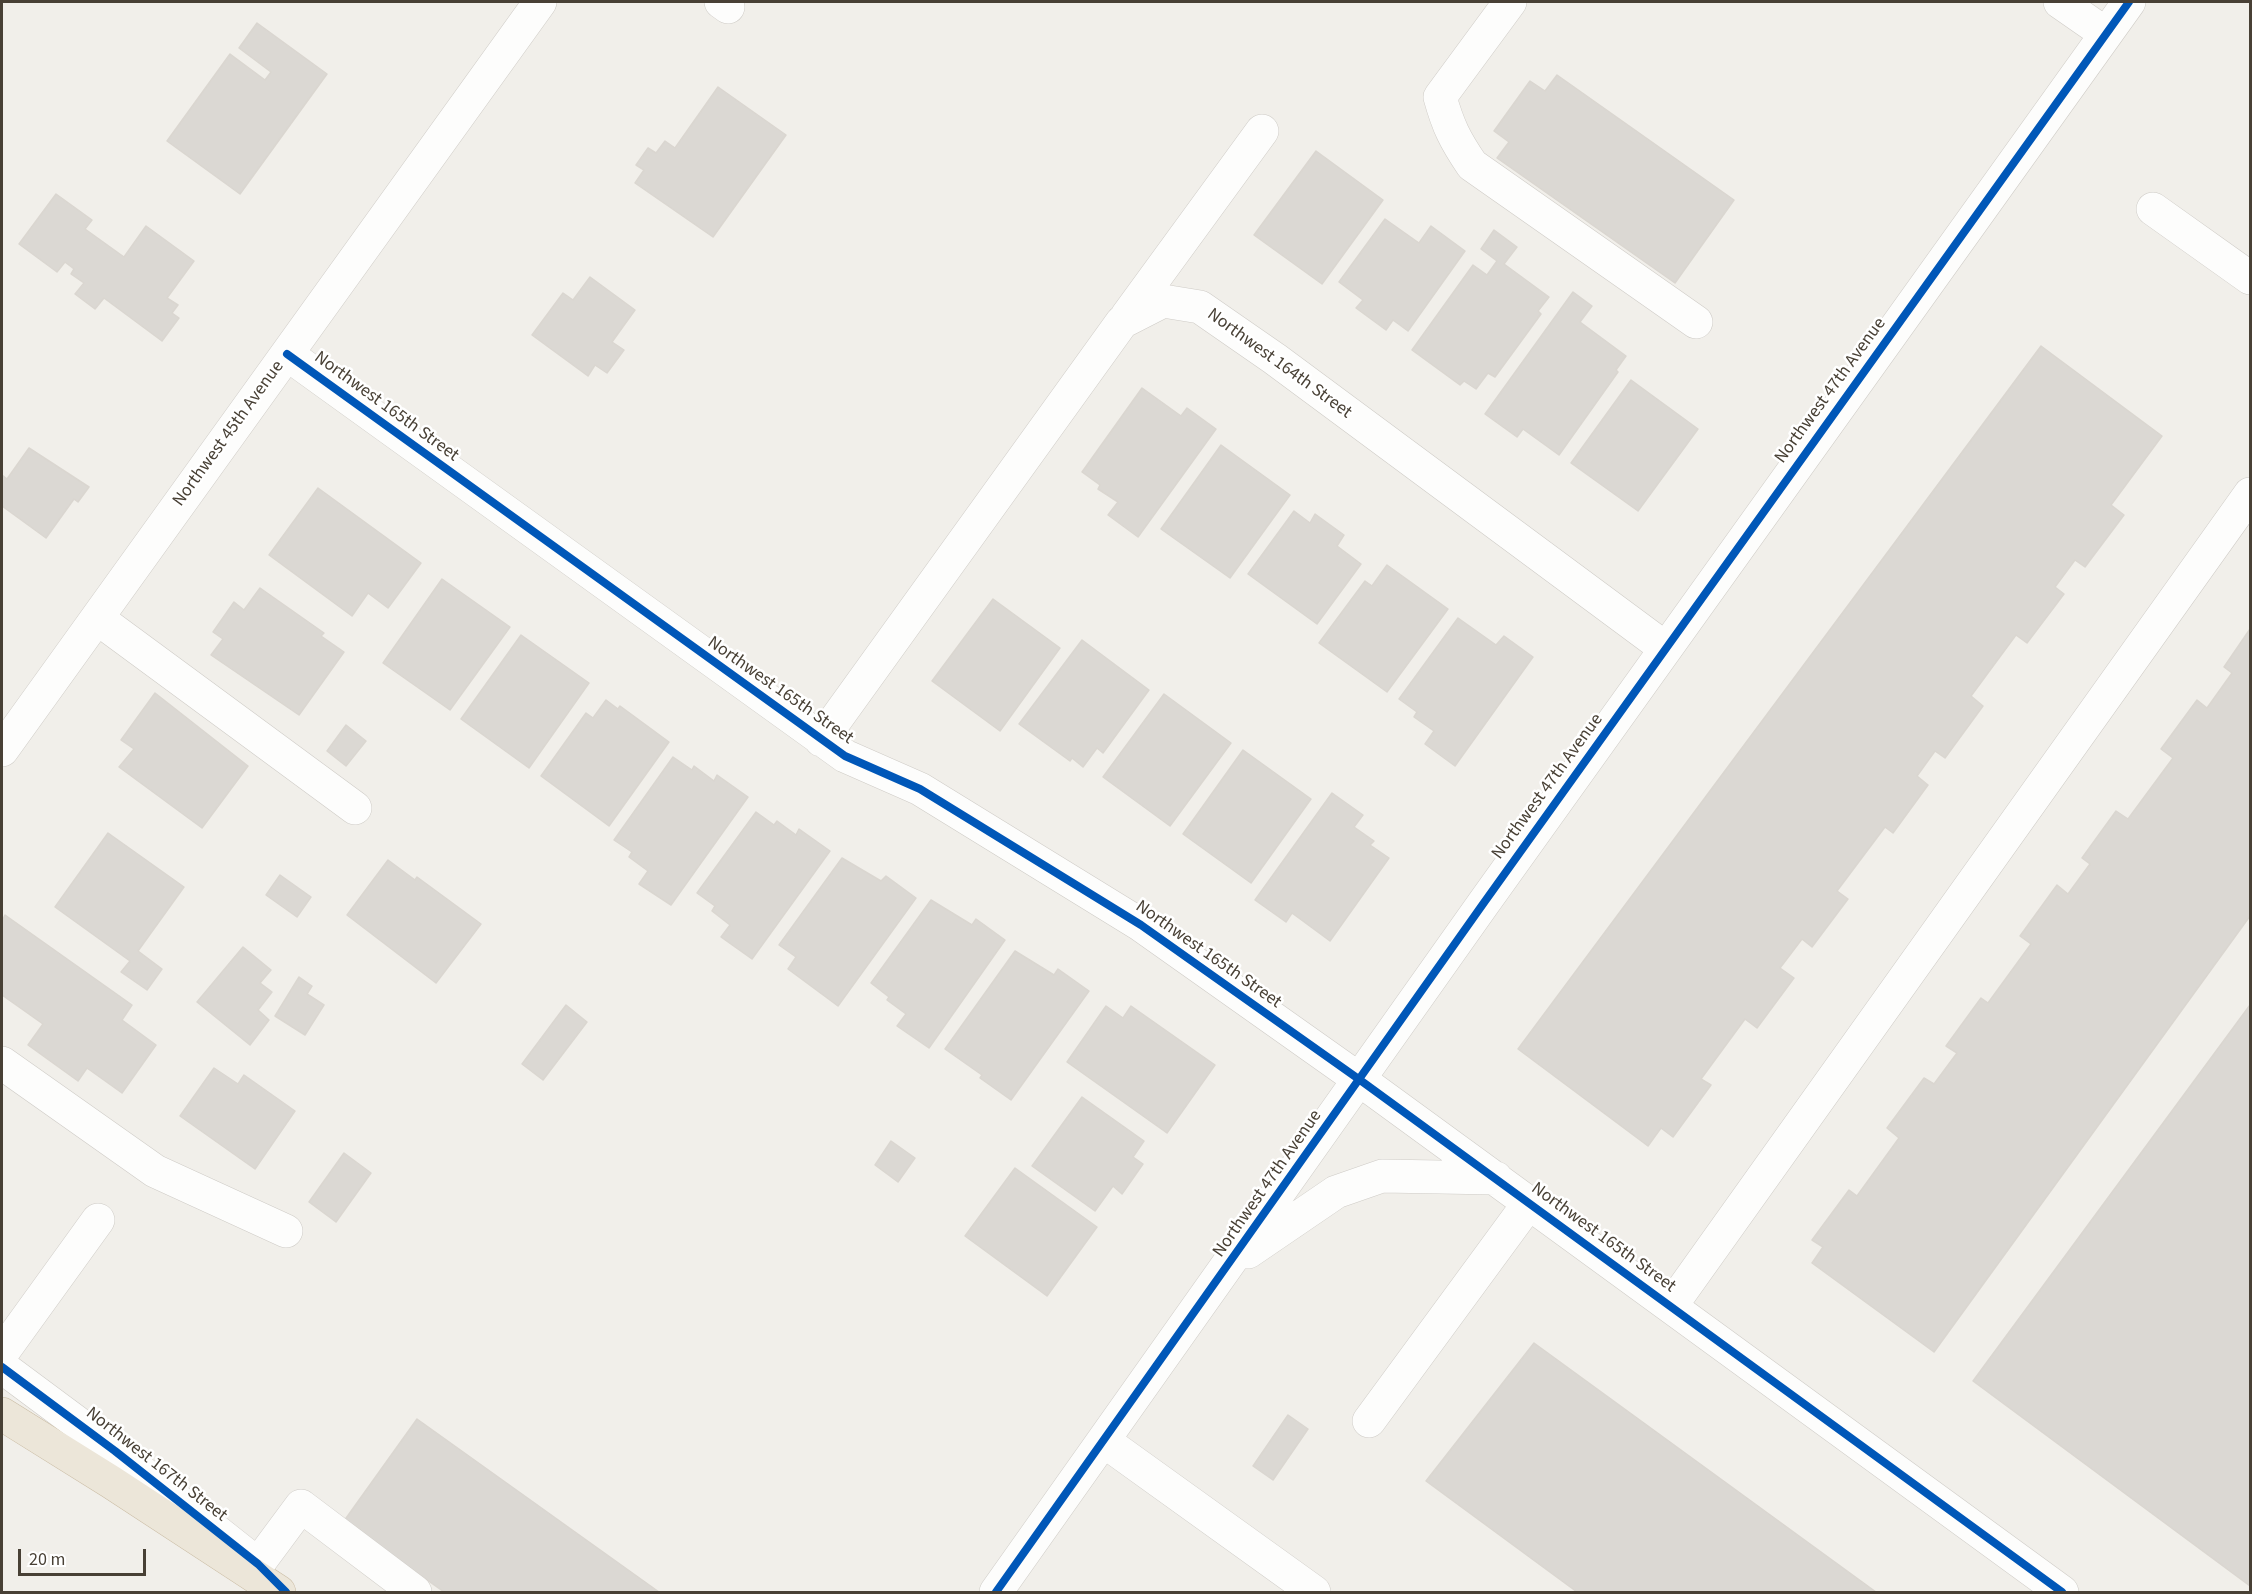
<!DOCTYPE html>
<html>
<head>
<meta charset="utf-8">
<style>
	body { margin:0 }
	#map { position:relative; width:2252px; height:1594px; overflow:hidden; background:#f1efea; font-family:"Source Sans 3",sans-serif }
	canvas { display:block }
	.frame { position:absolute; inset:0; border:3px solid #484035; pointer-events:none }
	.scale { position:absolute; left:18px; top:1549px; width:128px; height:27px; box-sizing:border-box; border:3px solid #484035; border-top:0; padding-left:8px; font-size:18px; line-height:21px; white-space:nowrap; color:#484035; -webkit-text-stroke:4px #fff; paint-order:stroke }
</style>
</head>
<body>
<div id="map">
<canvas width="2252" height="1594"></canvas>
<div class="frame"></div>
<div class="scale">20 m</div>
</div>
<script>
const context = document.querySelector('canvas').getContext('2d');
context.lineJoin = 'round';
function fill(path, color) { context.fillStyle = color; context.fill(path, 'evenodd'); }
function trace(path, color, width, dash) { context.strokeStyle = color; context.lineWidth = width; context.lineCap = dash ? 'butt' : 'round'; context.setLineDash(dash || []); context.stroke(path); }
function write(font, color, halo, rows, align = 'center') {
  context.font = font + ' "Source Sans 3",sans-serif'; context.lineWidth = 5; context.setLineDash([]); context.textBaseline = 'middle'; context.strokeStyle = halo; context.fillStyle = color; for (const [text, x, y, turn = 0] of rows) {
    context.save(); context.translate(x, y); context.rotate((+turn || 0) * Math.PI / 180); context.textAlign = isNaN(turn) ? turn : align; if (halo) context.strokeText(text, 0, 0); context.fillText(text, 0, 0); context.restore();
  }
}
const building = new Path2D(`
	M257 23 327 74 240 194 167 141 230 54 265 80 271 72 239 48Z
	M1557 75 1734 200 1675 283 1497 158 1509 142 1494 131 1530 81 1545 91Z
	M718 87 786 135 713 237 635 183 644 170 636 165 648 148 656 153 665 141 675 148Z
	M1316 151 1383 200 1322 284 1254 235Z
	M56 194 92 220 85 229 124 257 146 226 194 261 167 298 178 305 172 313 179 318 162 341 104 298 95 309 75 294 84 283 71 274 74 269 65 262 57 272 19 244Z
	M1385 219 1419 243 1431 226 1465 251 1408 331 1393 320 1386 330 1356 308 1363 300 1339 282Z
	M1494 230 1517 247 1504 264 1549 297 1538 311 1541 314 1495 377 1488 373 1476 389 1464 381 1460 385 1412 350 1473 265 1487 275 1497 261 1481 249Z
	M590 277 635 310 612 342 624 350 607 373 595 365 588 376 532 335 563 293 573 300Z
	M1573 292 1592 306 1580 322 1626 356 1616 370 1618 372 1559 455 1523 429 1517 437 1485 414Z
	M2041 346 2162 436 2111 505 2124 515 2085 567 2075 560 2055 587 2064 594 2027 643 2016 635 1971 696 1983 706 1945 758 1935 751 1917 776 1928 785 1893 833 1885 827 1837 891 1848 899 1812 947 1802 939 1780 968 1794 978 1757 1028 1745 1019 1701 1079 1711 1085 1673 1137 1661 1128 1648 1146 1518 1049Z
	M1631 380 1698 429 1638 511 1571 463Z
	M1142 388 1181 416 1187 408 1216 429 1138 537 1108 515 1118 502 1098 489 1100 485 1082 472Z
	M1221 445 1290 495 1230 578 1161 529Z
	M29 448 89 487 78 502 74 499 46 538 2 506V475L7 479Z
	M318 488 421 563 388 608 368 593 352 616 269 555Z
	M1294 511 1310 523 1315 514 1344 535 1337 546 1361 564 1317 624 1248 574Z
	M1387 565 1448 609 1387 692 1319 643 1365 581 1372 586Z
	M442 579 510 627 450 710 383 663Z
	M260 588 324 633 321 636 344 652 299 715 211 655 223 639 213 632 234 602 244 610Z
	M993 599 1060 648 1000 731 932 681Z
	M1458 618 1496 645 1504 636 1533 657 1455 766 1425 744 1434 731 1414 717 1417 712 1399 699Z
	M2250 629V916L1934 1352 1812 1263 1823 1247 1812 1240 1849 1190 1857 1196 1899 1138 1887 1128 1924 1078 1934 1084 1957 1053 1946 1046 1981 998 1988 1003 2031 944 2020 936 2057 885 2068 894 2090 864 2082 858 2116 811 2128 819 2173 758 2161 749 2197 700 2207 708 2232 673 2224 667Z
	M521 635 589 683 529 768 461 719Z
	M1082 640 1149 690 1103 753 1097 748 1083 767 1072 758 1070 761 1019 724Z
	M155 693 248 766 202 828 119 767 134 749 121 740Z
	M1164 694 1231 743 1170 826 1103 777Z
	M606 700 618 709 620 706 669 742 609 826 541 776 586 713 593 718Z
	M346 725 366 741 346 766 327 751Z
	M1243 750 1311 799 1251 883 1183 834Z
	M673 757 692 770 694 766 714 781 717 775 748 797 671 905 639 884 648 871 629 857 632 852 614 840Z
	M1332 793 1363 815 1354 827 1374 841 1370 845 1389 858 1330 941 1292 913 1286 922 1255 900Z
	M756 812 774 825 777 821 796 835 799 829 830 851 752 959 721 937 730 925 712 911 715 906 697 893Z
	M108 833 184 887 138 951 162 969 147 990 121 972 130 961 55 907Z
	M842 858 881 881 886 876 916 898 838 1006 788 969 796 957 779 945Z
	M388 860 415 880 417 877 481 924 436 983 347 915Z
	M280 875 311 897 297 917 266 895Z
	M931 900 972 925 976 919 1005 940 929 1048 897 1026 906 1014 887 1000 889 997 871 983Z
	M5 915 132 1005 122 1020 156 1045 122 1093 87 1068 78 1081 28 1045 43 1024 2 995V921Z
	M243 947 271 970 260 983 272 992 258 1010 269 1020 250 1045 197 1002Z
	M1015 951 1054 975 1058 969 1089 991 1011 1100 980 1078 982 1075 945 1049Z
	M299 977 312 986 307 994 324 1005 305 1035 275 1016Z
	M566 1005 587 1022 543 1080 522 1064Z
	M2250 1005V1586L1973 1381Z
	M1106 1006 1123 1018 1131 1006 1215 1065 1167 1133 1067 1062Z
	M214 1068 238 1084 244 1075 295 1111 255 1169 180 1116Z
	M1082 1097 1144 1141 1133 1157 1143 1164 1122 1194 1113 1186 1095 1211 1032 1166Z
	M891 1141 915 1158 898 1182 875 1165Z
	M344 1153 371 1173 336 1222 309 1202Z
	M1015 1168 1097 1227 1047 1296 965 1236Z
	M1534 1343 1876 1592H1577L1426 1481Z
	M1288 1415 1308 1429 1273 1480 1253 1466Z
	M417 1419 659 1592H532L530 1591 528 1592H444L344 1521Z`);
fill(building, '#dbd8d3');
trace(building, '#dad6d0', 1.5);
const minor = new Path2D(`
	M721 2 728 7
	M1510 2 1440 97C1448 126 1455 140 1472 165L1696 322
	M2060 2 2106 34
	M2153 209 2250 278
	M1127 316 1262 131
	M287 354 845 756 920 789 1141 925 1360 1080 2062 1592
	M97 618 355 808
	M821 740 1122 322 1163 301 1200 307 1275 359 1665 648
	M2 750 540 2
	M2 1063 155 1171 286 1231
	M1248 1252 1336 1192 1382 1176 1496 1178
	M1671 1306 2250 494
	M2 1353 98 1220
	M2 1367 115 1451 250 1558
	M1369 1421 1529 1203
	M1104 1441 1314 1592
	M258 1564 301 1506 415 1592
	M996 1592 1483 904 2129 2`);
const highway = new Path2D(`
	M2 1414 111 1482 279 1592`);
trace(minor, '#cecbc6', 34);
trace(highway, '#cabca4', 34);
trace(minor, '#fdfdfc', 33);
trace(highway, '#ece6d9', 33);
trace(new Path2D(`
	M287 354 845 756 920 789 1141 925 1360 1080 2062 1592
	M2 1367 115 1451 258 1564 286 1592
	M996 1592 1483 904 2129 2`), '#0057b8', 8);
write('18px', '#484035', '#fff', [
	["Northwest 164th Street",1279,364,36],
	["Northwest 47th Avenue",1831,391,-54],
	["Northwest 165th Street",386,407,36],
	["Northwest 45th Avenue",229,434,-54],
	["Northwest 165th Street",780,691,35],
	["Northwest 47th Avenue",1548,787,-54],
	["Northwest 165th Street",1208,955,35],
	["Northwest 47th Avenue",1268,1184,-55],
	["Northwest 165th Street",1603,1238,36],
	["Northwest 167th Street",156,1465,38]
]);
</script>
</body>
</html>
